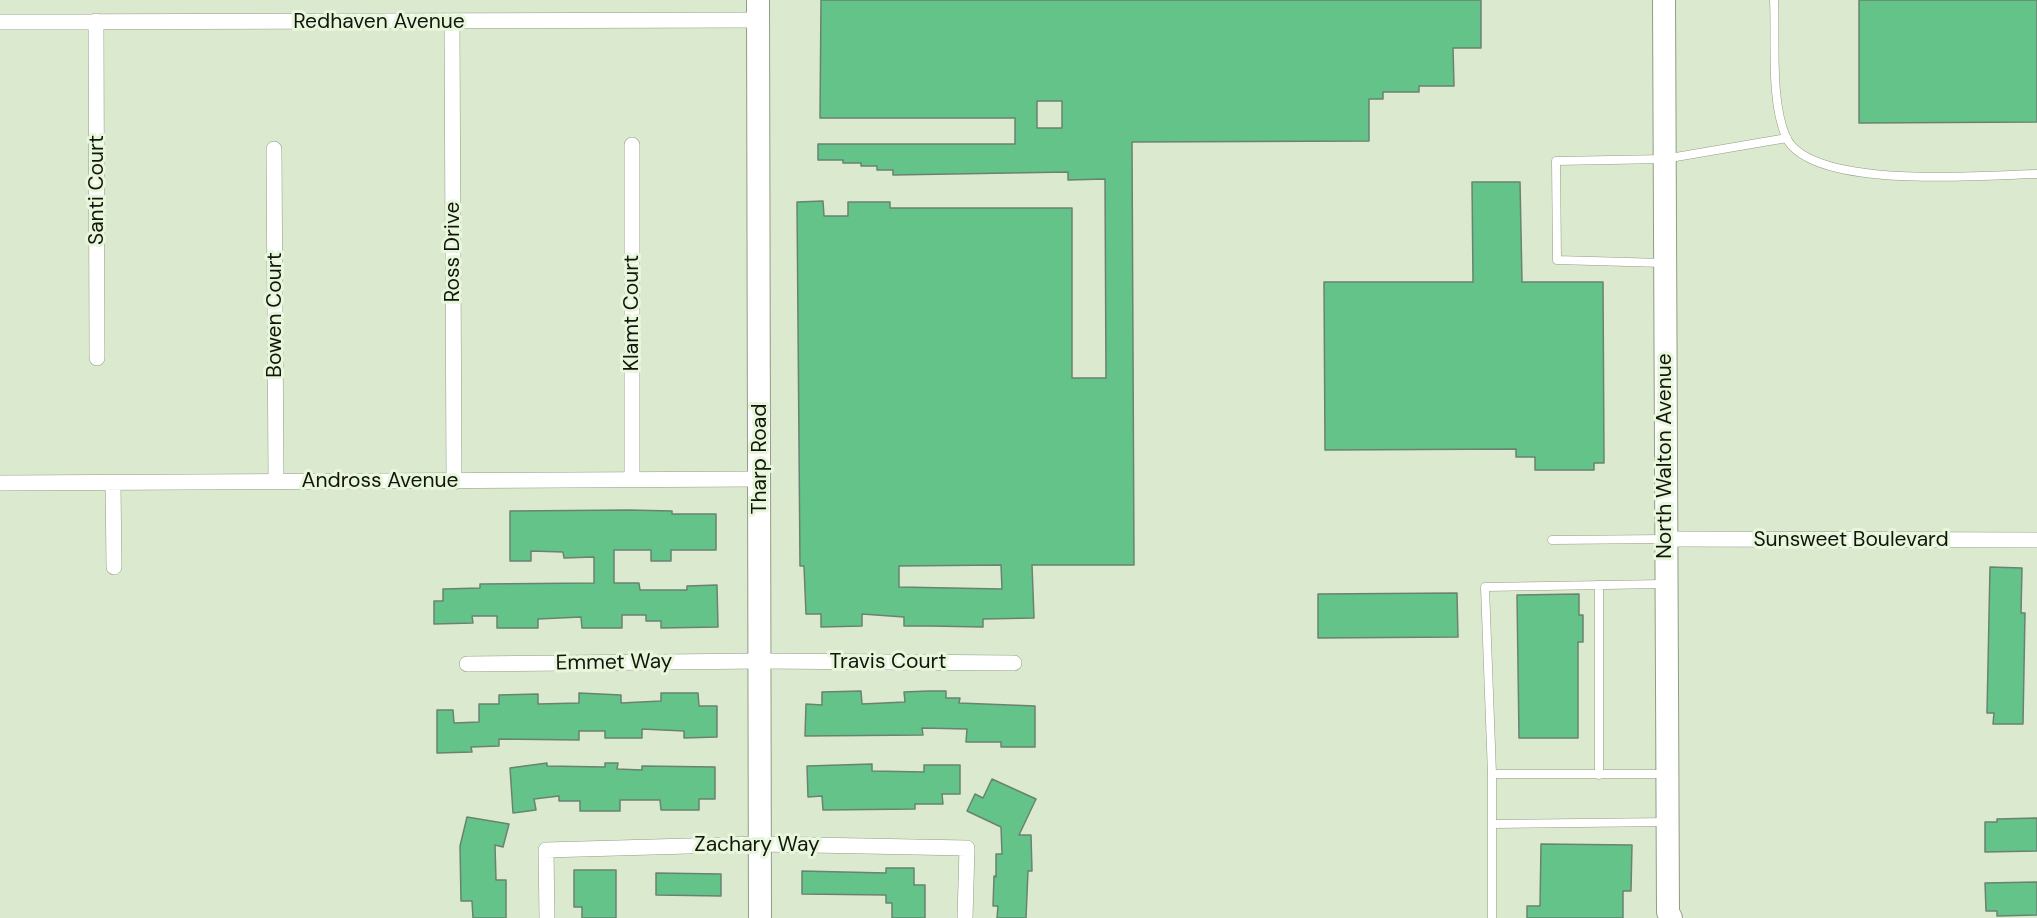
<!DOCTYPE html>
<html>
<head>
<meta charset="utf-8">
<style>
	body { margin:0 }
	canvas { display:block; background:#dbe9ce }
</style>
</head>
<body>
<canvas width="2037" height="918"></canvas>
<script>
const context = document.querySelector('canvas').getContext('2d');
context.lineJoin = 'round';
function fill(path, color) { context.fillStyle = color; context.fill(path, 'evenodd'); }
function trace(path, color, width, dash) { context.strokeStyle = color; context.lineWidth = width; context.lineCap = dash ? 'butt' : 'round'; context.setLineDash(dash || []); context.stroke(path); }
function write(font, color, halo, rows, align = 'center') {
  context.font = font + ' "DM Sans",sans-serif'; context.lineWidth = 6; context.setLineDash([]); context.textBaseline = 'middle'; context.strokeStyle = halo; context.fillStyle = color; for (const [text, x, y, turn = 0] of rows) {
    context.save(); context.translate(x, y); context.rotate((+turn || 0) * Math.PI / 180); context.textAlign = isNaN(turn) ? turn : align; if (halo) context.strokeText(text, 0, 0); context.fillText(text, 0, 0); context.restore();
  }
}
const building = new Path2D(`
	M821 0H1481V48H1453L1454 86H1419V92H1383V99H1369V141L1132 142 1134 565H1032L1034 618 983 619V627L931 626H904V617L862 614V626L821 627V614H806L804 566H800L797 202 823 201 824 216H848V202H890V208H1072V378H1106L1105 179 1068 180V172L893 175V170H877V166H861V163H843V160H818V144H1015V118H820ZM1037 101H1062V128H1037ZM1001 565 1002 589 899 587V566Z
	M1859 0H2037V122L1859 123Z
	M1472 182H1520L1522 282H1603L1604 463H1594V470H1535V457H1516V449L1325 450 1324 282H1473Z
	M629 510 672 511V514H716V550H671V561H651V550H614V583H639L640 590H687V586L717 585 718 627 661 628V621H646V615H622V628H582L581 617 538 619V628H497V616H472L473 623 434 624V601H443V589L480 588V584L594 583V557L564 558 563 552 531 551V561H510V511Z
	M1990 567 2022 568 2021 613H2025L2023 724H1993L1994 713H1987Z
	M1457 593 1458 637 1318 638V594Z
	M1579 594V615H1583V642H1578V738H1519L1517 595Z
	M861 691 862 704 905 702 904 692 928 691H946V698H960L959 703 1035 706V747H1001V742H966L967 729 922 728 923 735 805 736 806 704 822 705V692Z
	M579 693 621 695V703L661 701V693H698L699 706H717V737L684 738V731L642 729V738H605V731H579V740L499 739V746L471 747 472 752 437 753V710H453L454 723 479 722V704H499V695L538 694V704L579 703Z
	M547 763V766L605 767V763H618L617 769 642 770V766L715 767V799H699V810H661L660 800H620V811H580V801H559V796L534 799 536 810 513 813 510 768Z
	M872 764V771L924 772V765H960V794H942L943 804H915V809L823 810 822 796 808 797 807 766Z
	M992 779 1036 799 1019 835H1031L1032 871H1028L1026 918H997L998 906H993L994 876 996 877V854H1002L1001 827 967 811 975 794 983 798Z
	M467 817 509 824 503 847 495 845 496 880H506V918H473L472 901H461L460 846Z
	M2037 818V851L1985 852V822H1997V819Z
	M1541 844 1632 845 1631 891H1623V918H1527V906H1540Z
	M886 868H914V885H925V918H892V903H886V895L802 894V871L886 873Z
	M574 870H616V918H582V907H574Z
	M656 873 721 874V896L656 895Z
	M2037 882V915L1997 916V911H1986L1985 883Z`);
fill(building, '#64c388');
trace(building, '#6a8371', 1.5);
const lane = new Path2D(`
	M1774 0C1776 40 1770 100 1786 137 1811 191 1986 175 2037 174
	M1663 263 1557 260 1556 161 1664 159 1787 138
	M1552 540 1665 539
	M1664 584 1485 587 1492 774H1665
	M1599 585V775
	M1492 774V824
	M1492 918V824L1667 822`);
const street = new Path2D(`
	M96 21 97 358
	M0 22 758 20
	M452 22 454 482
	M274 149 276 481
	M632 480V145
	M0 483 760 479
	M113 484 114 567
	M1665 539 2037 540
	M467 664 761 661 1014 663
	M547 918 546 850 760 844 967 848 965 918`);
const secondary = new Path2D(`
	M758 0 760 918
	M1664 0 1668 912 1671 918`);
trace(lane, '#909d83', 9);
trace(street, '#909d83', 16);
trace(secondary, '#909d83', 24);
trace(lane, '#fff', 8);
trace(street, '#fff', 15);
trace(secondary, '#fff', 22);
write('21px', '#12160d', '#e8f7db', [
	["Redhaven Avenue",379,22],
	["Santi Court",97,190,-90],
	["Ross Drive",453,252,-90],
	["Klamt Court",632,313,-90],
	["Bowen Court",275,315,-90],
	["North Walton Avenue",1665,456,-90],
	["Tharp Road",760,459,-90],
	["Andross Avenue",380,481],
	["Sunsweet Boulevard",1851,540],
	["Travis Court",888,662],
	["Emmet Way",614,663,-1],
	["Zachary Way",757,845]
]);
</script>
</body>
</html>
